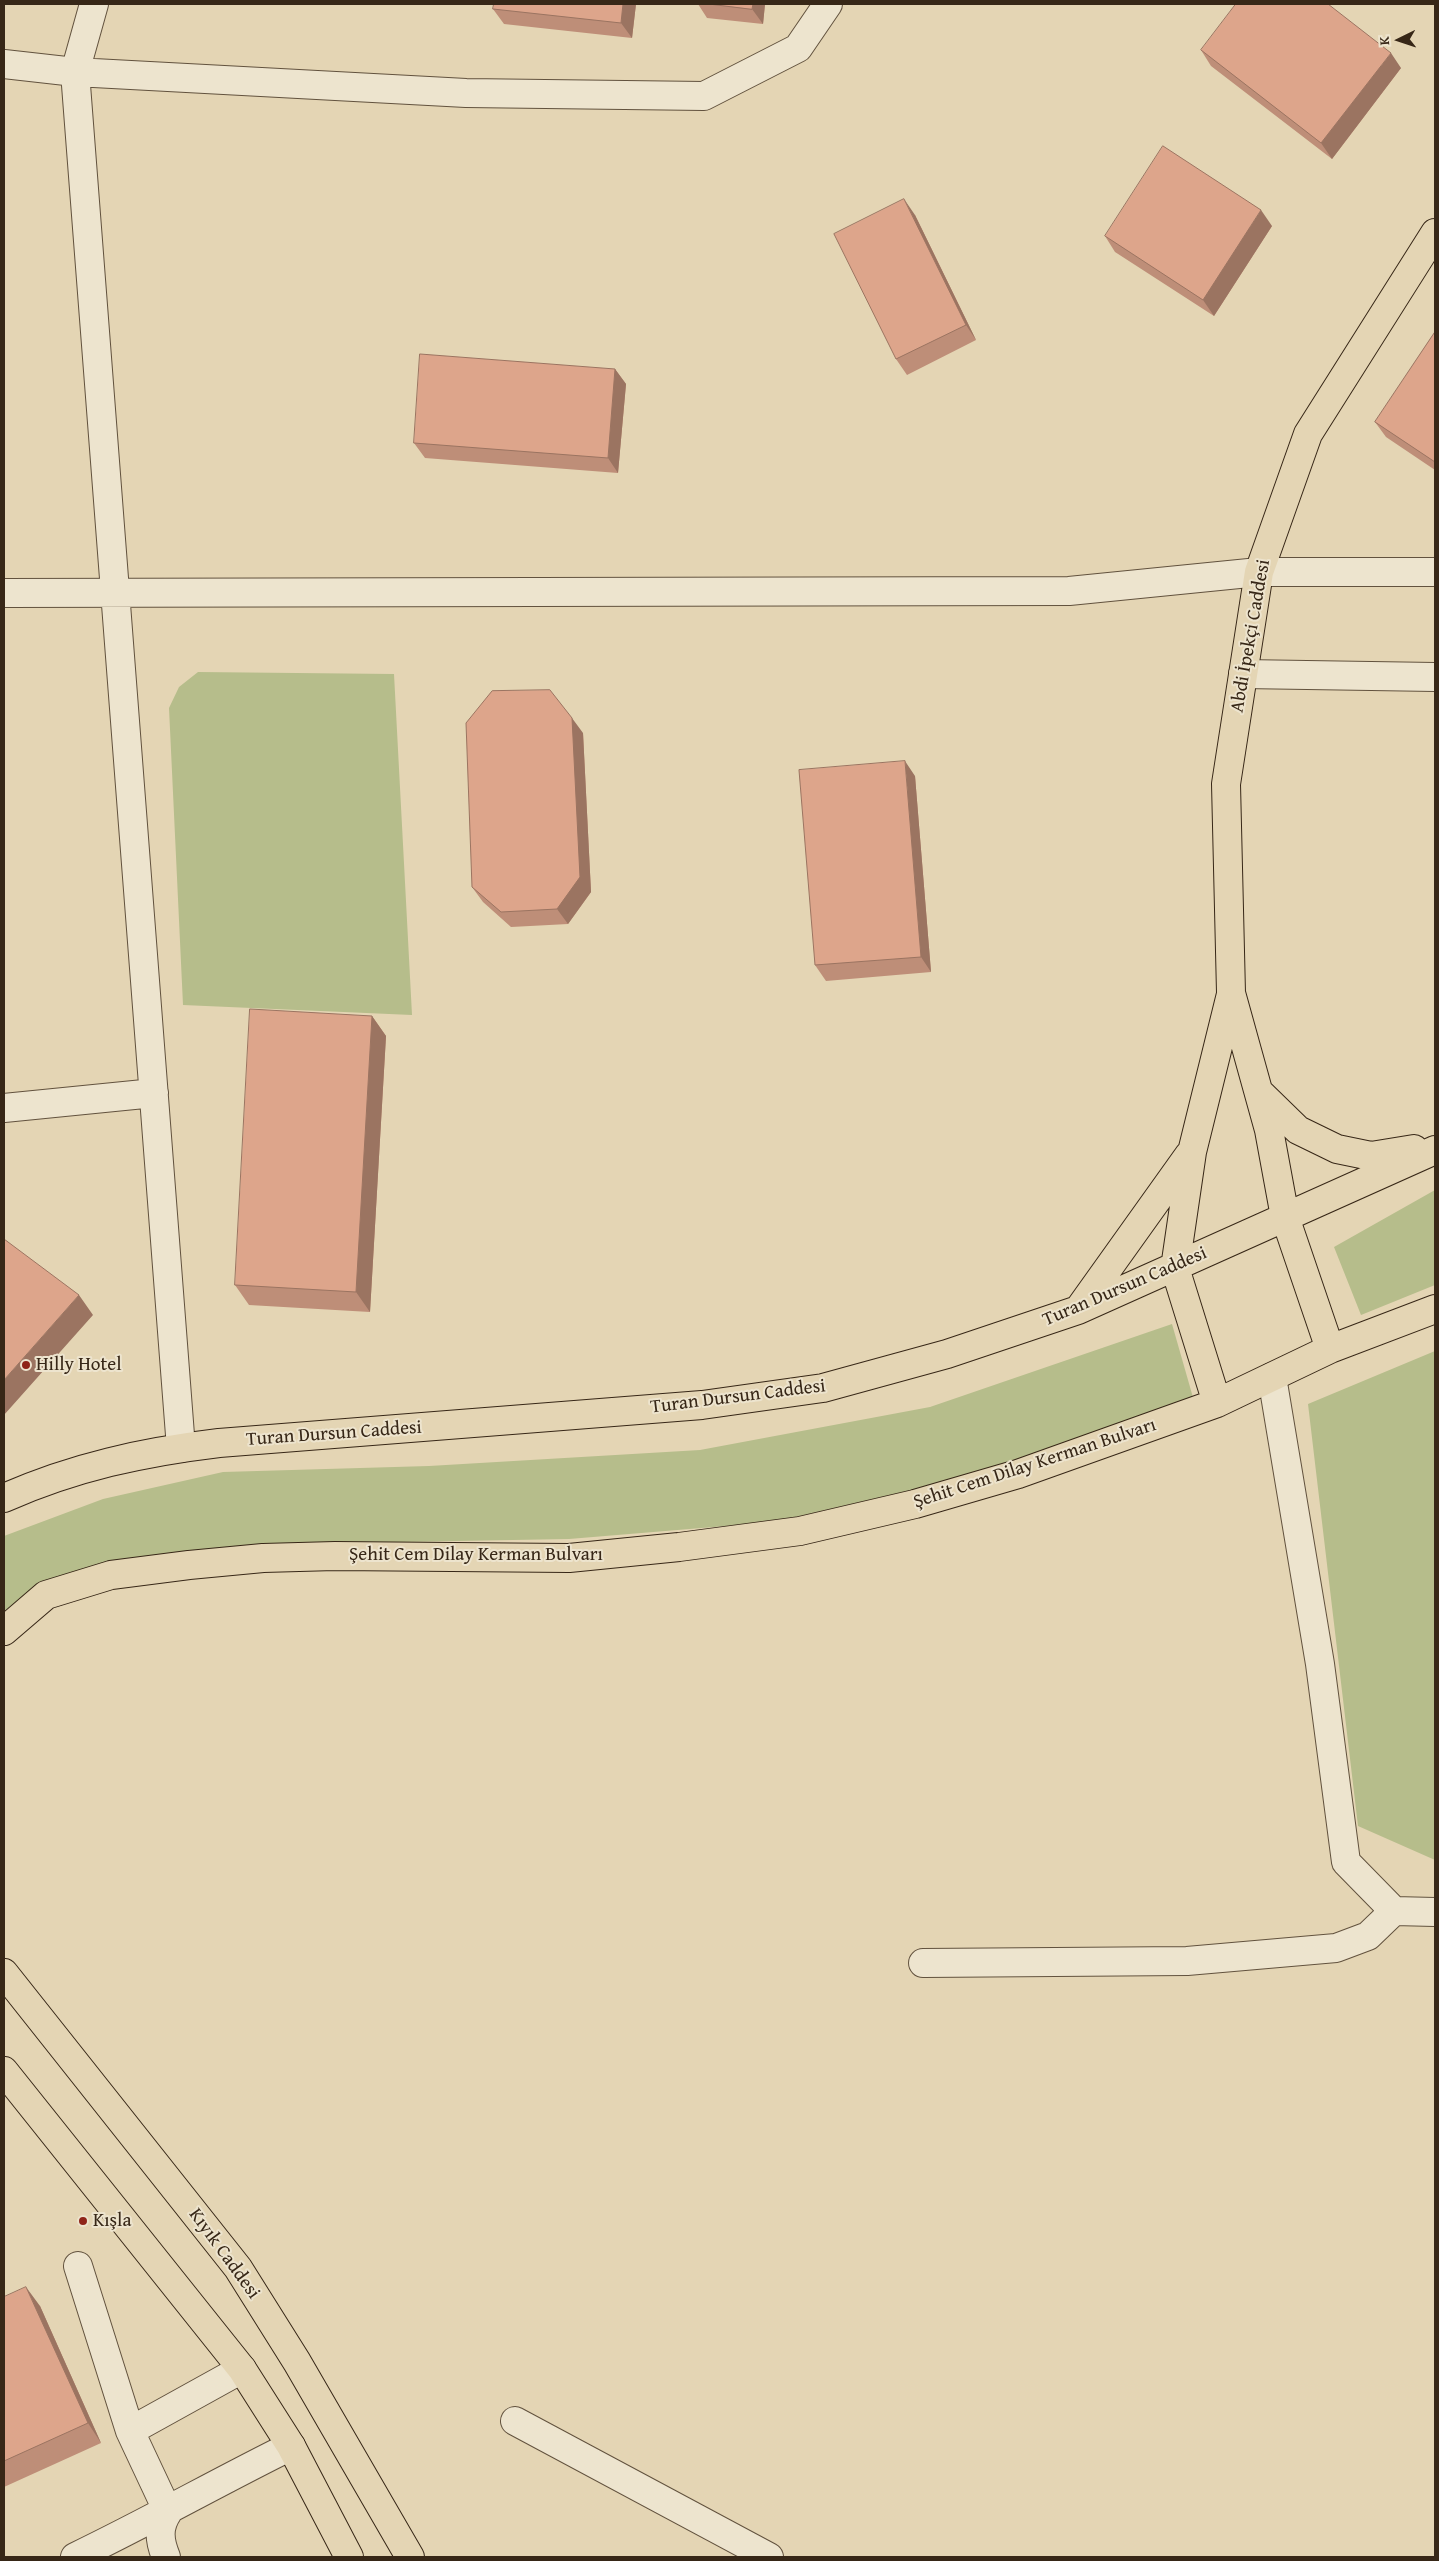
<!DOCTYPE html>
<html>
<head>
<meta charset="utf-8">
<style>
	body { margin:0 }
	#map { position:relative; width:1439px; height:2561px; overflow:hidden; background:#e4d5b4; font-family:"Gentium Book Plus",serif }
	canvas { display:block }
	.frame { position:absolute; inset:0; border:5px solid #372717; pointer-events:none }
	.north { position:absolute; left:1374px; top:15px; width:50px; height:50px; -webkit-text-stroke:4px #ede4ce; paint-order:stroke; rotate:266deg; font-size:14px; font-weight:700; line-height:20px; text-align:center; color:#372717 }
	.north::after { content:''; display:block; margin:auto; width:18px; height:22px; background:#372717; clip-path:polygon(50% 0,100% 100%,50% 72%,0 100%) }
</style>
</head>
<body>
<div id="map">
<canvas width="1439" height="2561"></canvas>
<div class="frame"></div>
<div class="north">K</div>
</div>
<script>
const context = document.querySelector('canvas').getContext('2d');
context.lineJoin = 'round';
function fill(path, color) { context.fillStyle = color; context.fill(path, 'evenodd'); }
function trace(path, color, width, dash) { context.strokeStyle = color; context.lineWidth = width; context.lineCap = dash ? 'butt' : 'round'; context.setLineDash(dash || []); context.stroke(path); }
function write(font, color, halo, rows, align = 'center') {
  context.font = font + ' "Gentium Book Plus",serif'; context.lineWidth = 4; context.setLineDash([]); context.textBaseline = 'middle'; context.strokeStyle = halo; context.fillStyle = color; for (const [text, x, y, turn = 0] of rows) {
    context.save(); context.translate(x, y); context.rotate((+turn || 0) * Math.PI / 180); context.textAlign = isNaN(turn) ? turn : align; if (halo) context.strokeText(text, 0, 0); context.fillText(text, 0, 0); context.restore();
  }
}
fill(new Path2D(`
	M198 672 394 674 412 1015 183 1005 169 708 179 687Z
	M1435 1190V1285L1361 1315 1334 1247Z
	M1172 1324 1194 1401 1066 1448 938 1484 774 1522 569 1539 344 1543 198 1550 83 1575 4 1611V1536L103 1499 223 1472 429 1466 700 1450 930 1407Z
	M1435 1351V1860L1358 1826 1308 1404Z`), '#b6bd8b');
const minor = new Path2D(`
	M94 4 75 72 181 1448
	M4 64 75 72 466 93 704 96 798 48 828 4
	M4 593 1069 591 1259 572H1435
	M1243 674 1435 677
	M4 1108 154 1093
	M1272 1377 1320 1664 1346 1862 1394 1911 1435 1912
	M923 1963 1187 1961 1336 1948 1368 1936 1394 1911
	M78 2266 130 2431 168 2512
	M515 2421 769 2557
	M130 2431 242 2369
	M75 2557C148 2522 218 2482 291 2446
	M166 2557C159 2540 158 2527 168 2512`);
const major = new Path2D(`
	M1260 1093 1298 1130 1337 1149 1371 1156 1414 1149
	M1079 1309 1189 1155
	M1330 1349 1285 1217 1269 1130 1231 993 1226 784 1259 572 1308 434 1435 233
	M1217 1403 1175 1268 1192 1152 1231 994
	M4 1498C74 1467 143 1452 219 1443L702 1405 823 1388 947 1354 1078 1310 1435 1150
	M4 1631 46 1595 111 1575 189 1565 263 1558 335 1556 569 1558 679 1547 800 1531 915 1504 1018 1474 1217 1403 1330 1349 1435 1309
	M4 1973 238 2268 297 2362 410 2557
	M4 2071 242 2369 291 2446 349 2557`);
trace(minor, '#62523e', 30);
trace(major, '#372717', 30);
trace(minor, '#ede4ce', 28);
trace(major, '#e4d5b4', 28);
fill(new Path2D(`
	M636 4 632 38 504 24 493 9Z
	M698 4H765L763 24 707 18Z
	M1201 50 1401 68 1332 159 1211 66Z
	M915 215 976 340 907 375 896 359Z
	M1272 226 1214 316 1115 252 1105 236Z
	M1435 332V470L1386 437 1375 422Z
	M615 369 626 384 618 473 425 458 414 443Z
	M583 733 591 892 568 924 511 927 483 902 472 887Z
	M915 776 931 972 826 981 815 965Z
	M372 1016 386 1036 370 1312 249 1305 235 1285Z
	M4 2297 40 2306 101 2443 4 2487Z`), '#be8e78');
fill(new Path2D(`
	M623 4H636L632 38 621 23Z
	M753 4H765L763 24 752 9Z
	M1391 53 1401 68 1332 159 1321 143Z
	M904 199 915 215 976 340 966 325Z
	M1261 210 1272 226 1214 316 1203 300Z
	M615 369 626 384 618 473 608 458Z
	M572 718 583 733 591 892 568 924 557 909Z
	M905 761 915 776 931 972 921 957Z
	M372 1016 386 1036 370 1312 356 1292Z
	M79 1295 93 1315 4 1415V1380Z
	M26 2287 40 2306 101 2443 88 2423Z`), '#9b7461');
const building = new Path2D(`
	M494 4H623L621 23 493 9Z
	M709 4H753L752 9Z
	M1236 4H1328L1391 53 1321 143 1201 50Z
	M1163 146 1261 210 1203 300 1105 236Z
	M904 199 966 325 896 359 834 234Z
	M1435 332V462L1375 422Z
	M420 354 615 369 608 458 414 443Z
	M550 690 572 718 580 877 557 909 501 912 472 887 466 723 492 691Z
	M905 761 921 957 815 965 799 770Z
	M250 1009 372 1016 356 1292 235 1285Z
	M4 1239 79 1295 4 1380Z
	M26 2287 88 2423 4 2461V2297Z`);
fill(building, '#dda58b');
trace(building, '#9b7461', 1);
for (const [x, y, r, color] of [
	[26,1365,5,"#8f2418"],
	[83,2221,5,"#8f2418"]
]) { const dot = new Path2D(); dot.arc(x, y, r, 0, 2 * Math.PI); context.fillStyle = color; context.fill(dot); trace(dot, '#ede4ce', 2); }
write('19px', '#372717', '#ede4ce', [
	["Abdi İpekçi Caddesi",1251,636,-80],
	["Turan Dursun Caddesi",1125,1287,-23],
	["Turan Dursun Caddesi",738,1397,-7],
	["Turan Dursun Caddesi",334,1434,-4],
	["Şehit Cem Dilay Kerman Bulvarı",1035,1464,-18],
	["Şehit Cem Dilay Kerman Bulvarı",476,1555],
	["Kıyık Caddesi",224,2254,54]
]);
write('19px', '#372717', '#ede4ce', [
	["Hilly Hotel",36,1365],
	["Kışla",93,2221]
], 'left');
</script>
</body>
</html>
